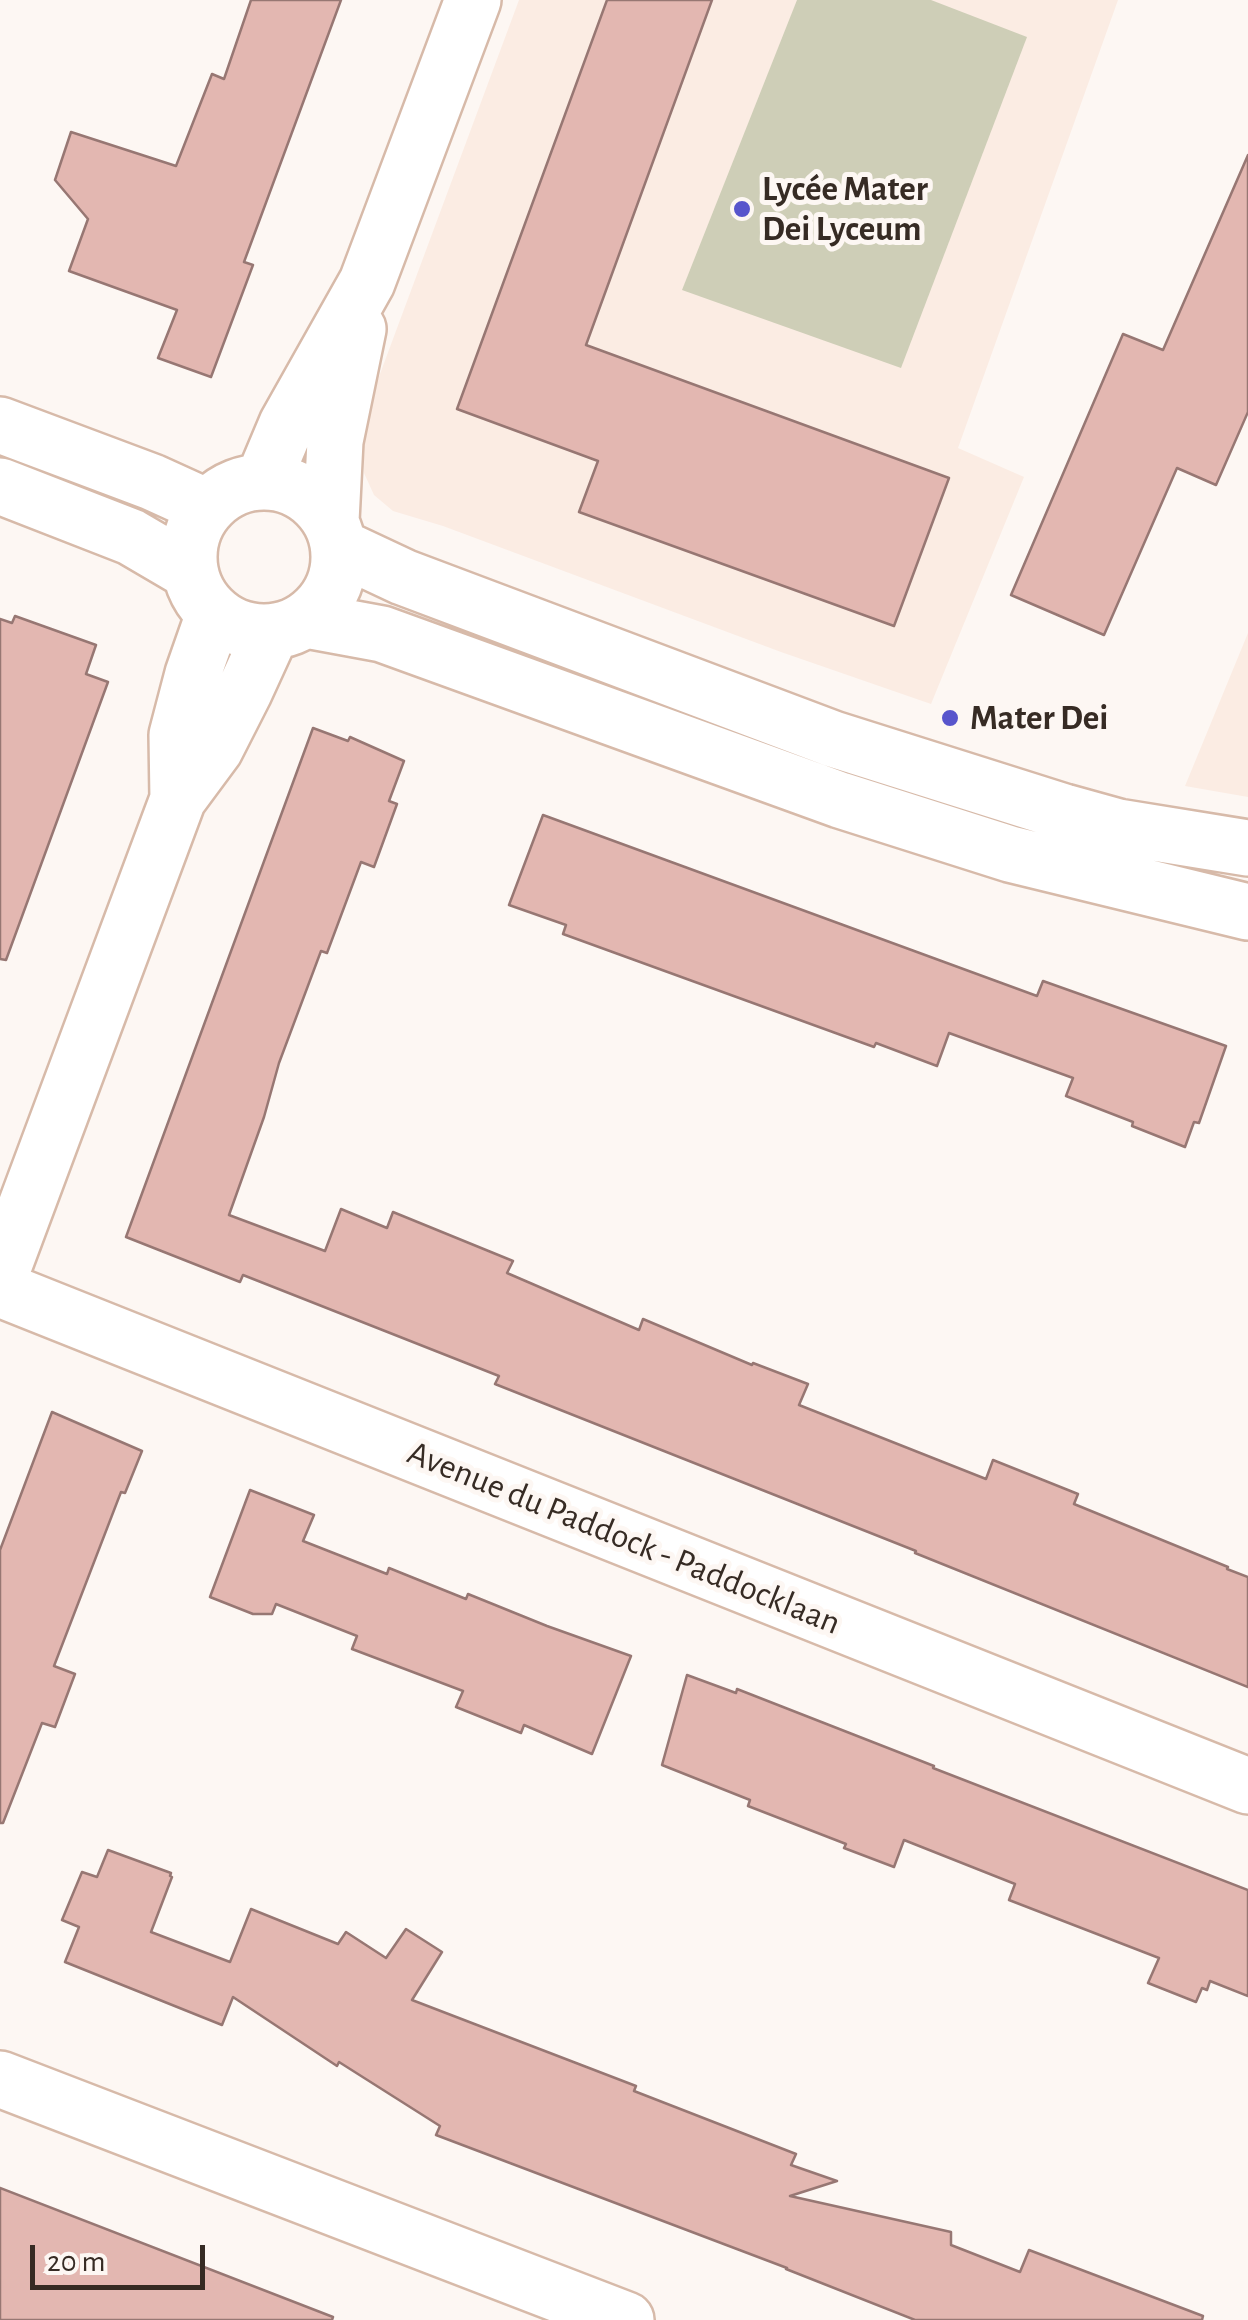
<!DOCTYPE html>
<html>
<head>
<meta charset="utf-8">
<style>
	body { margin:0 }
	#map { position:relative; width:1248px; height:2320px; overflow:hidden; background:#fdf7f3; font-family:"Alegreya Sans",sans-serif }
	canvas { display:block }
	.scale { position:absolute; left:30px; top:2245px; width:175px; height:45px; box-sizing:border-box; border:5px solid #362b24; border-top:0; padding-left:12px; font-size:30px; line-height:35px; white-space:nowrap; color:#362b24; -webkit-text-stroke:8px #fdf7f3; paint-order:stroke }
</style>
</head>
<body>
<div id="map">
<canvas width="1248" height="2320"></canvas>
<div class="scale">20 m</div>
</div>
<script>
const context = document.querySelector('canvas').getContext('2d');
context.lineJoin = 'round';
function fill(path, color) { context.fillStyle = color; context.fill(path, 'evenodd'); }
function trace(path, color, width, dash) { context.strokeStyle = color; context.lineWidth = width; context.lineCap = dash ? 'butt' : 'round'; context.setLineDash(dash || []); context.stroke(path); }
function write(font, color, halo, rows, align = 'center') {
  context.font = font + ' "Alegreya Sans",sans-serif'; context.lineWidth = 10; context.setLineDash([]); context.textBaseline = 'middle'; context.strokeStyle = halo; context.fillStyle = color; for (const [text, x, y, turn = 0] of rows) {
    context.save(); context.translate(x, y); context.rotate((+turn || 0) * Math.PI / 180); context.textAlign = isNaN(turn) ? turn : align; if (halo) context.strokeText(text, 0, 0); context.fillText(text, 0, 0); context.restore();
  }
}
fill(new Path2D(`
	M519 0H1118L958 448 1024 477 931 704 781 652 443 526 393 511 374 495 364 473V417Z
	M1248 633V797L1185 786Z`), '#fbece3');
fill(new Path2D(`
	M797 0H931L1027 37 901 368 682 290Z`), '#ceceb7');
const building = new Path2D(`
	M251 0H341L244 262 253 265 211 377 158 358 177 310 69 271 88 219 55 180 71 132 176 166 212 74 224 79Z
	M607 0H712L586 345 949 478 894 626 579 512 598 461 457 409Z
	M1248 155V412L1216 485 1177 468 1104 635 1011 595 1123 334 1163 350Z
	M15 616 96 645 86 674 108 682 6 960 0 959V619L12 623Z
	M313 728 348 741 350 737 404 761 389 801 397 804 374 867 361 862 327 953 321 951 279 1063 264 1117 229 1215 325 1251 341 1209 387 1228 393 1212 513 1261 507 1273 639 1330 643 1319 752 1365 753 1363 808 1384 799 1405 986 1479 993 1460 1078 1494 1074 1504 1228 1567 1227 1569 1248 1577V1687L915 1553 916 1551 495 1384 499 1376 243 1275 240 1282 126 1237Z
	M543 815 1037 996 1043 981 1226 1046 1199 1123 1194 1122 1185 1147 1132 1126 1133 1122 1066 1096 1073 1078 949 1033 937 1066 876 1043 874 1047 563 934 566 925 509 905Z
	M52 1412 142 1451 125 1493 121 1492 54 1666 75 1674 55 1727 42 1723 3 1823H0V1550Z
	M250 1490 314 1515 303 1541 387 1574 389 1568 466 1599 468 1594 547 1626 631 1656 592 1754 524 1725 521 1733 456 1707 463 1691 352 1649 357 1636 276 1604 272 1614H253L210 1597Z
	M687 1675 736 1693 737 1689 934 1766 933 1768 1248 1890V1996L1210 1981 1207 1990 1202 1988 1196 2002 1148 1983 1159 1958 1009 1900 1015 1884 904 1840 894 1867 844 1848 846 1844 748 1806 750 1800 662 1765Z
	M108 1850 171 1873 170 1876 172 1877 151 1932 230 1962 251 1909 338 1944 346 1932 386 1958 406 1929 442 1952 412 2000 636 2086 634 2091 796 2154 791 2165 837 2181 790 2196 951 2232V2245L1020 2272 1029 2250 1203 2316 1202 2320H915L786 2269 787 2268 436 2135 440 2126 339 2062 337 2066 233 1997 222 2025 65 1962 79 1927 62 1920 82 1872 97 1877Z
	M0 2188 333 2317 332 2320H0Z`);
fill(building, '#e3b7b1');
trace(building, '#977773', 2.5);
const minor = new Path2D(`
	M0 425 152 482 207 507
	M263 481 287 424 367 282 473 0
	M189 557a75 75 0 1 1 150 0a75 75 0 1 1-150 0Z
	M0 486 131 537 189 571
	M331 521 335 441 358 329
	M339 547 403 577 833 739 1064 812 1118 827 1248 848
	M306 620 382 634 840 800 1010 854 1248 912
	M178 799 177 735 193 674 214 614
	M0 1276 178 799 215 749 244 692 271 633
	M0 1289 1248 1786
	M0 2079 626 2320`);
trace(minor, '#d7baa9', 60);
trace(minor, '#fff', 55);
for (const [x, y, r, color] of [
	[742,209,10,"#5855cc"],
	[950,718,10,"#5855cc"]
]) { const dot = new Path2D(); dot.arc(x, y, r, 0, 2 * Math.PI); context.fillStyle = color; context.fill(dot); trace(dot, '#fdf7f3', 4); }
write('bold 35px', '#362b24', '#fdf7f3', [
	["Lycée Mater",762,189],
	["Dei Lyceum",762,229],
	["Mater Dei",970,718]
], 'left');
write('35px', '#362b24', '#fdf7f3', [
	["Avenue du Paddock - Paddocklaan",624,1538,22]
]);
</script>
</body>
</html>
